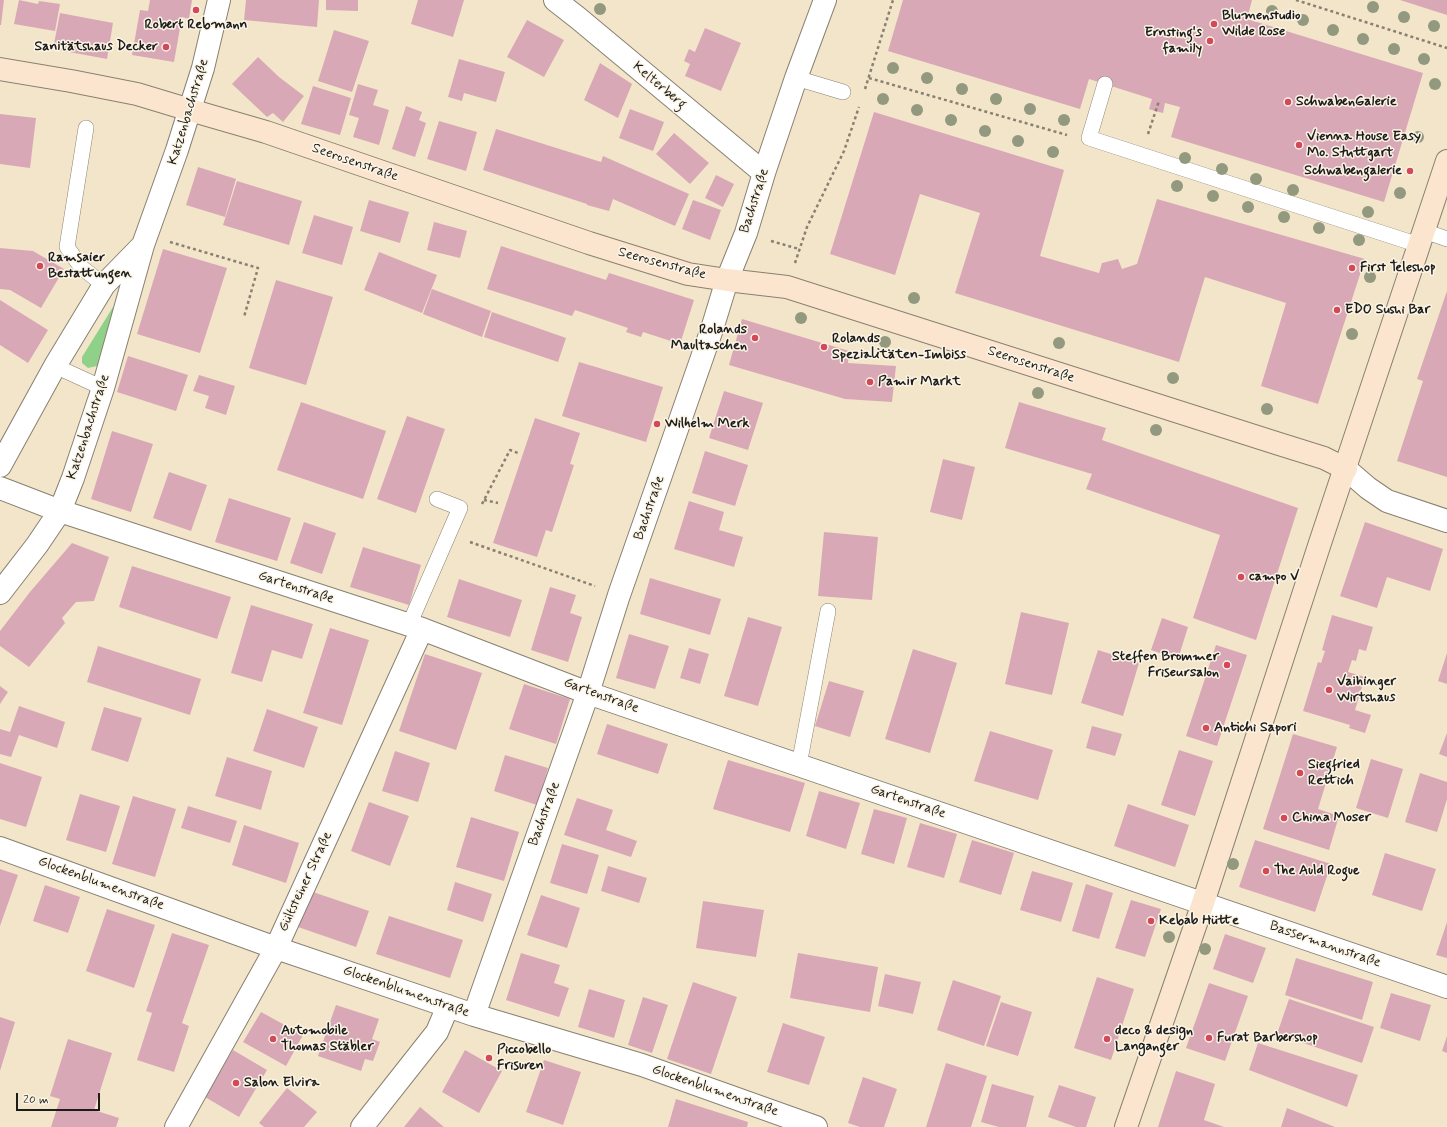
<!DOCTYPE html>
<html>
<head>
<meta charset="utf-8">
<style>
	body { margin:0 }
	#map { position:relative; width:1447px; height:1127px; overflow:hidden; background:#f3e5c9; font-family:Mynerve,sans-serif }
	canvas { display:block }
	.scale { position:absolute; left:16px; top:1093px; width:84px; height:18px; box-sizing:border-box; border:2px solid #1c1c1c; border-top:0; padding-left:5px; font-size:12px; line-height:14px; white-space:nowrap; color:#1c1c1c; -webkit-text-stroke:3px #fcf5e5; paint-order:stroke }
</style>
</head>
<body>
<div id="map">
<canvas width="1447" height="1127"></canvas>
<div class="scale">20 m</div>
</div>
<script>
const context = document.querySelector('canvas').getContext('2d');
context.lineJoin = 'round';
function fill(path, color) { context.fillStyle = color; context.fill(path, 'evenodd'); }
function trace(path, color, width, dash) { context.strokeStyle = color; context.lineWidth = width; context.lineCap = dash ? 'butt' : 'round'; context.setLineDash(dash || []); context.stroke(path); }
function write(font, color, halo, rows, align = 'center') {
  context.font = font + ' Mynerve,sans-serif'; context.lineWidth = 3; context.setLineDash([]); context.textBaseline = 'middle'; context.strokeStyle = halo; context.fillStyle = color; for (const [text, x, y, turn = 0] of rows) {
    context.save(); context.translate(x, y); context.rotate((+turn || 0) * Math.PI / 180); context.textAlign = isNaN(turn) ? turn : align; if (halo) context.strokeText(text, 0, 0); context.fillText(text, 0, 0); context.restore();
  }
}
fill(new Path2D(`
	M113 307 117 310 97 366 88 368 82 363V357Z`), '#90d189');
fill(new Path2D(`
	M0 0H4L1 25H0Z
	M19 0 38 4 39 1 60 4 55 31 14 24Z
	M150 0H192L189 19 182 17 174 62 132 55 140 10 148 11Z
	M246 0H319L317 27 244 20Z
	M326 0H358V11L326 10Z
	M418 0H464L453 37 411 24Z
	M903 0H1252L1247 19 1423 73 1384 202 1171 137 1180 107 1165 103 1163 113 1155 111 1149 109 1152 99 1089 79 1080 109 888 51Z
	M1400 0H1447V15Z
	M60 13 113 23 107 59 53 49Z
	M527 20 564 40 544 77 507 57Z
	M705 28 741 43 721 91 685 76 690 64 684 61 689 49 695 52Z
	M334 30 369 41 352 92 318 81Z
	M258 57 279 77 304 96 283 122 273 113 267 117 232 84Z
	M459 59 505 72 496 102 464 93 462 101 448 97Z
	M600 63 632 84 618 118 584 100Z
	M358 84 378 90 373 105 389 110 379 145 353 137 359 118 349 115Z
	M313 86 351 98 340 135 301 124Z
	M406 106 422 112 419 120 426 123 415 157 392 149Z
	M630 109 664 122 653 151 619 138Z
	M874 112 1064 170 1040 256 1099 273 1102 263 1118 259 1122 269 1137 264 1157 199 1365 259 1318 404 1261 386 1286 303 1205 277 1179 362 955 293 980 213 920 194 895 275 830 254Z
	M0 114 36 118 30 168 0 164Z
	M439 121 477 132 466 171 427 159Z
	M496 129 601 162 603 156 689 194 675 226 613 199 609 211 587 205V204L483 170Z
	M674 133 709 163 690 184 656 154Z
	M198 167 236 179 225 217 186 205Z
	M716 175 734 184 723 207 705 198Z
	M237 181 302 201 289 245 223 225Z
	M369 200 409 212 400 243 360 231Z
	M693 200 721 210 710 240 682 229Z
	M314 215 353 227 342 265 302 253Z
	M434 222 467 231 460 258 427 250Z
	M501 246 606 280 609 273 694 300 680 344 643 332 641 337 626 332 628 328 575 310 572 316 487 289Z
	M0 248 33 251 64 269 41 308 10 290 0 289Z
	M163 249 227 268 200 353 137 334Z
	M379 252 437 275 422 313 364 290Z
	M276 280 333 297 306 385 249 368Z
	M432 289 491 311 482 337 423 314Z
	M1447 291V477L1397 461 1423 381 1417 379Z
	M0 300 48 330 28 363 0 345Z
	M492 312 566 338 558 362 484 337Z
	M742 319 849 351 848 363 896 366 892 402 845 399 729 365Z
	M128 356 188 375 176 411 117 392Z
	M579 362 663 387 646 442 562 416Z
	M199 375 235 386 226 415 205 408 209 396 193 391Z
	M724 391 763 403 748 450 709 438Z
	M301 402 386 431 363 499 277 470Z
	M1019 402 1106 428 1102 440 1298 508 1256 640 1193 618 1220 535 1086 489 1092 474 1005 448Z
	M407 416 445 429 416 513 377 499Z
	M535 418 580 433 570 464 574 465 552 532 546 530 537 557 493 543Z
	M112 431 153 444 131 512 91 499Z
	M705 451 748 465 735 506 692 493Z
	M943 459 975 467 962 520 930 512Z
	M169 472 207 485 191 531 153 518Z
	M229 498 291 518 277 561 215 542Z
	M689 501 724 512 719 530 743 537 734 567 674 549Z
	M304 522 336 533 322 574 290 563Z
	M1365 522 1443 549 1430 591 1387 577 1377 608 1340 596Z
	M824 532 878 537 872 600 818 596Z
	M72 543 109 557 94 601 76 602 62 618 65 623 29 667 0 646V631L30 592Z
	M363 547 421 565 409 605 350 587Z
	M132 566 231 597 217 639 119 607Z
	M650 578 721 599 710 635 640 614Z
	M459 579 522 600 510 637 447 617Z
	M550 587 576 595 570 613 582 617 568 662 531 650Z
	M251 605 313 624 302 659 272 650 262 682 231 673Z
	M1021 612 1069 623 1052 695 1005 684Z
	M1332 615 1373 627 1366 651 1359 649 1356 661 1352 660 1348 672 1365 677 1355 710 1371 715 1365 733 1349 728 1350 725 1303 711 1318 662 1321 663 1325 651 1322 650Z
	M748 617 782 627 758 706 724 696Z
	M1162 618 1188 627 1178 659 1151 650Z
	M330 628 369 640 342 725 303 713Z
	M629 634 669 646 655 689 616 678Z
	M1216 645 1247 655 1217 746 1186 736Z
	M98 646 201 679 190 715 87 682Z
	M689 648 709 654 700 684 680 678Z
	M913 649 957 663 930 753 885 739Z
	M1098 650 1139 663 1123 716 1081 703Z
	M1447 653V684L1438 681Z
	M425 654 482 673 456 750 399 731Z
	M829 681 864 691 850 737 815 726Z
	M524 684 570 699 556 744 509 729Z
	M0 686 8 692 0 704Z
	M19 706 65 722 57 748 19 735 11 757 0 754V729L10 732Z
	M104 707 142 718 128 762 91 750Z
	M267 709 318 727 304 768 253 751Z
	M607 724 668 744 658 774 597 754Z
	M1092 726 1122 734 1115 756 1086 748Z
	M990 731 1053 750 1038 800 974 781Z
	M1447 733V757L1439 754Z
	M1293 734 1337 747 1318 809 1339 816 1329 850 1263 829Z
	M1179 750 1213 761 1195 816 1161 805Z
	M395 751 430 763 418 802 382 791Z
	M505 755 548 768 537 805 494 791Z
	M227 757 272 771 261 810 215 796Z
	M1371 759 1403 769 1388 818 1356 808Z
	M728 760 805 783 790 832 713 809Z
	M0 763 42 777 26 827 0 819Z
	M1420 773 1447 782V799L1437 832 1405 822Z
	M819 791 860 803 846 849 806 836Z
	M80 794 120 806 106 852 66 840Z
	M133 796 176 809 155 877 112 864Z
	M577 798 613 810 606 830 637 841 631 857 564 835Z
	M369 802 409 816 390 866 351 851Z
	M1128 804 1189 825 1175 867 1114 846Z
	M188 806 237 821 230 843 181 828Z
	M874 809 907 818 894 864 861 854Z
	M471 817 519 832 504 881 456 867Z
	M920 823 957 834 944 878 907 867Z
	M244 825 299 843 286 883 232 865Z
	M972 840 1014 853 1001 895 959 882Z
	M1255 840 1331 864 1315 912 1239 887Z
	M562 844 599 855 587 894 550 883Z
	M1385 853 1436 869 1422 911 1372 895Z
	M608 866 647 878 639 903 601 891Z
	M0 869 18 875 0 926Z
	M1032 871 1073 883 1061 922 1020 910Z
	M455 882 492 894 483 922 447 910Z
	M1086 884 1113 893 1099 939 1072 931Z
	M45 885 80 897 68 933 33 921Z
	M310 891 369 911 356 947 298 927Z
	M541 895 580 908 567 948 527 935Z
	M1131 900 1161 909 1145 957 1115 948Z
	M703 901 764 910 756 957 696 948Z
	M107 909 155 925 134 988 86 971Z
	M389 916 463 940 450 978 376 954Z
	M1447 922V958L1436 955Z
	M172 933 209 945 182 1023 189 1026 174 1072 137 1060 152 1013 146 1011Z
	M1225 934 1266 948 1253 983 1213 969Z
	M521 953 560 965 554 983 569 988 559 1017 506 1000Z
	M798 953 878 967 870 1012 790 998Z
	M1296 958 1373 982 1362 1020 1285 995Z
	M885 974 921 982 913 1014 878 1006Z
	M1097 977 1134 989 1111 1060 1074 1048Z
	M953 980 1001 996 984 1046 937 1030Z
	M693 982 737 997 711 1074 667 1059Z
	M1209 983 1248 996 1225 1061 1186 1048Z
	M589 989 625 1000 614 1038 578 1027Z
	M1391 993 1431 1005 1420 1041 1380 1028Z
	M643 997 668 1005 652 1053 628 1045Z
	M1289 999 1374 1027 1362 1063 1277 1034Z
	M1001 1002 1032 1012 1018 1056 986 1046Z
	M336 1005 379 1019 372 1039 380 1042 373 1061 365 1059 361 1071 318 1056Z
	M261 1012 303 1035 286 1066 243 1042Z
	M0 1017 15 1022 0 1071Z
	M783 1023 825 1037 809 1085 767 1072Z
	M1447 1036V1053L1442 1051Z
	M68 1039 112 1053 94 1110 119 1118 116 1127H51L60 1099 50 1096Z
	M1258 1043 1358 1075 1347 1107 1249 1070Z
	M233 1050 267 1070 239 1117 205 1097Z
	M465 1050 502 1071 479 1113 442 1092Z
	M544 1060 581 1072 563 1125 526 1112Z
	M946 1063 987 1076 971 1127H926Z
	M1176 1071 1215 1084 1204 1120 1224 1127H1158Z
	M863 1077 897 1089 884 1127H860L848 1123Z
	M992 1084 1034 1096 1026 1127H999L981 1122Z
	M1059 1085 1096 1097 1086 1127H1076L1048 1117Z
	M287 1088 317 1112 304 1127H264L259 1123Z
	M676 1099 748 1122 747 1127H668Z
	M420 1107 444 1127H404Z
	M1287 1108 1335 1127H1281Z`), '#d9a8b6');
const lane = new Path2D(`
	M796 78 843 92
	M1105 84 1089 138 1419 245
	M86 128 67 247 81 267 104 285
	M1424 231 1447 239
	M55 366 103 388
	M409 625 460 508 437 499
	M799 765 828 611`);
const street = new Path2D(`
	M555 0 578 18 764 173
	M0 466 55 366 104 285 141 247
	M1346 469 1368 488 1387 501 1447 521
	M0 488 60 511 422 629 588 693 1447 987
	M0 593 37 545 60 511 73 478 103 388 143 245 177 150 203 68 219 0
	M0 848 276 948 474 1015 642 1065 816 1127
	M474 1015 588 693 619 595 712 329 727 280 746 233 764 173 796 78 825 0
	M176 1127 276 948 422 629
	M362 1127 437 1032 448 1006`);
const secondary = new Path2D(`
	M0 69 71 81 137 94 190 110 266 132 589 243 688 274 727 280 787 287 1276 443 1324 458 1346 469
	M1126 1127 1203 903 1319 546 1447 161`);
trace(lane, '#888072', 16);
trace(street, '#888072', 24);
trace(secondary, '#888072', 24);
trace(new Path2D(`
	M1296 0 1447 48
	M869 78 1067 135
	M865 89 893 0
	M1148 134 1159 101
	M771 241 799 249
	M170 242 258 268 244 317
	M795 263 807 227 844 151 859 107
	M484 500 498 503
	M482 504 510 450 518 453
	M470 542 595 586`), '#888072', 2.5, [3, 3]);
trace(lane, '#fff', 15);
trace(street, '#fff', 22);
trace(secondary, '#fce5cf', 22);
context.fillStyle = '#93997f';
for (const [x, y] of [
	[1373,7],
	[600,9],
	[1272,11],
	[1404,17],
	[1303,20],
	[1434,26],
	[1333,30],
	[1363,39],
	[1394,49],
	[1424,59],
	[893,68],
	[927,78],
	[1435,84],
	[962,89],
	[883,99],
	[996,99],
	[1030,109],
	[917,110],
	[951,120],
	[1064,120],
	[985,131],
	[1418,137],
	[1018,141],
	[1053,152],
	[1185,158],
	[1222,169],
	[1256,179],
	[1177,186],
	[1293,190],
	[1400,193],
	[1213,196],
	[1248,207],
	[1368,212],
	[1284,217],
	[1319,228],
	[1359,240],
	[1370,277],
	[914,298],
	[801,318],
	[1352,334],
	[885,342],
	[1059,343],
	[1173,378],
	[1038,393],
	[1267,409],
	[1156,430],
	[1233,864],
	[1169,937],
	[1205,949]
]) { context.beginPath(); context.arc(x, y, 6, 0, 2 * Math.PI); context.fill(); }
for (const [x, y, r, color] of [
	[196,10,4,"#d1495b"],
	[1214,24,4,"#d1495b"],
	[1210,41,4,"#d1495b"],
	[166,47,4,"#d1495b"],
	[1288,102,4,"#d1495b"],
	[1299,145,4,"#d1495b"],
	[1410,171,4,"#d1495b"],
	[40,266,4,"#d1495b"],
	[1352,268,4,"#d1495b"],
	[1337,310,4,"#d1495b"],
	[755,338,4,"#d1495b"],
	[824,347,4,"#d1495b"],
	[870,382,4,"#d1495b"],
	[657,424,4,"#d1495b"],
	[1241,577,4,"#d1495b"],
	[1227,665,4,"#d1495b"],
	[1329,690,4,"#d1495b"],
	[1206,728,4,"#d1495b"],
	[1300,773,4,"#d1495b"],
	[1284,818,4,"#d1495b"],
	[1266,871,4,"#d1495b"],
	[1151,921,4,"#d1495b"],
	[1209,1038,4,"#d1495b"],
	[273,1039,4,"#d1495b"],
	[1107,1039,4,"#d1495b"],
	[489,1058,4,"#d1495b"],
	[236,1083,4,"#d1495b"]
]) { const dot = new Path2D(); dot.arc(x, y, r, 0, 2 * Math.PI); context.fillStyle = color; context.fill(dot); trace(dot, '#fcf5e5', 1.5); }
write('bold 14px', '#1c1c1c', '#fcf5e5', [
	["Blumenstudio",1222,16],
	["Wilde Rose",1222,32],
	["Robert Rebmann",196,25,"center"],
	["Ernsting's",1202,33,"right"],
	["family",1202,49,"right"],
	["Sanitätshaus Decker",158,47,"right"],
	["SchwabenGalerie",1296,102],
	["Vienna House Easy",1307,137],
	["Mo. Stuttgart",1307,153],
	["Schwabengalerie",1402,171,"right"],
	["Ramsaier",48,258],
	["Bestattungen",48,274],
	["First Teleshop",1360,268],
	["EDO Sushi Bar",1345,310],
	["Rolands",747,330,"right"],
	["Maultaschen",747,346,"right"],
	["Rolands",832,339],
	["Spezialitäten-Imbiss",832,355],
	["Pamir Markt",878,382],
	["Wilhelm Merk",665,424],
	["campo V",1249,577],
	["Steffen Brommer",1219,657,"right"],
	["Friseursalon",1219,673,"right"],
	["Vaihinger",1337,682],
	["Wirtshaus",1337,698],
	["Antichi Sapori",1214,728],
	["Siegfried",1308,765],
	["Rettich",1308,781],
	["China Moser",1292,818],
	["The Auld Rogue",1274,871],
	["Kebab Hütte",1159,921],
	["Automobile",281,1031],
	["Thomas Stäbler",281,1047],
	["deco & design",1115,1031],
	["Langanger",1115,1047],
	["Furat Barbershop",1217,1038],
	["Piccobello",497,1050],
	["Frisuren",497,1066],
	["Salon Elvira",244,1083]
], 'left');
write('14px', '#1c1c1c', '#fcf5e5', [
	["Kelterberg",659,86,40],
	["Katzenbachstraße",189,112,-73],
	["Seerosenstraße",355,163,19],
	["Bachstraße",755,201,-72],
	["Seerosenstraße",662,264,15],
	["Seerosenstraße",1031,365,18],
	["Katzenbachstraße",89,427,-72],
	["Bachstraße",650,508,-71],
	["Gartenstraße",296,588,18],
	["Gartenstraße",601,696,20],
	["Gartenstraße",908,802,19],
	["Bachstraße",545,814,-70],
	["Gültsteiner Straße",306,882,-65],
	["Glockenblumenstraße",101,884,20],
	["Bassermannstraße",1325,945,19],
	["Glockenblumenstraße",406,992,19],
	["Glockenblumenstraße",715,1091,19]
]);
</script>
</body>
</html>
